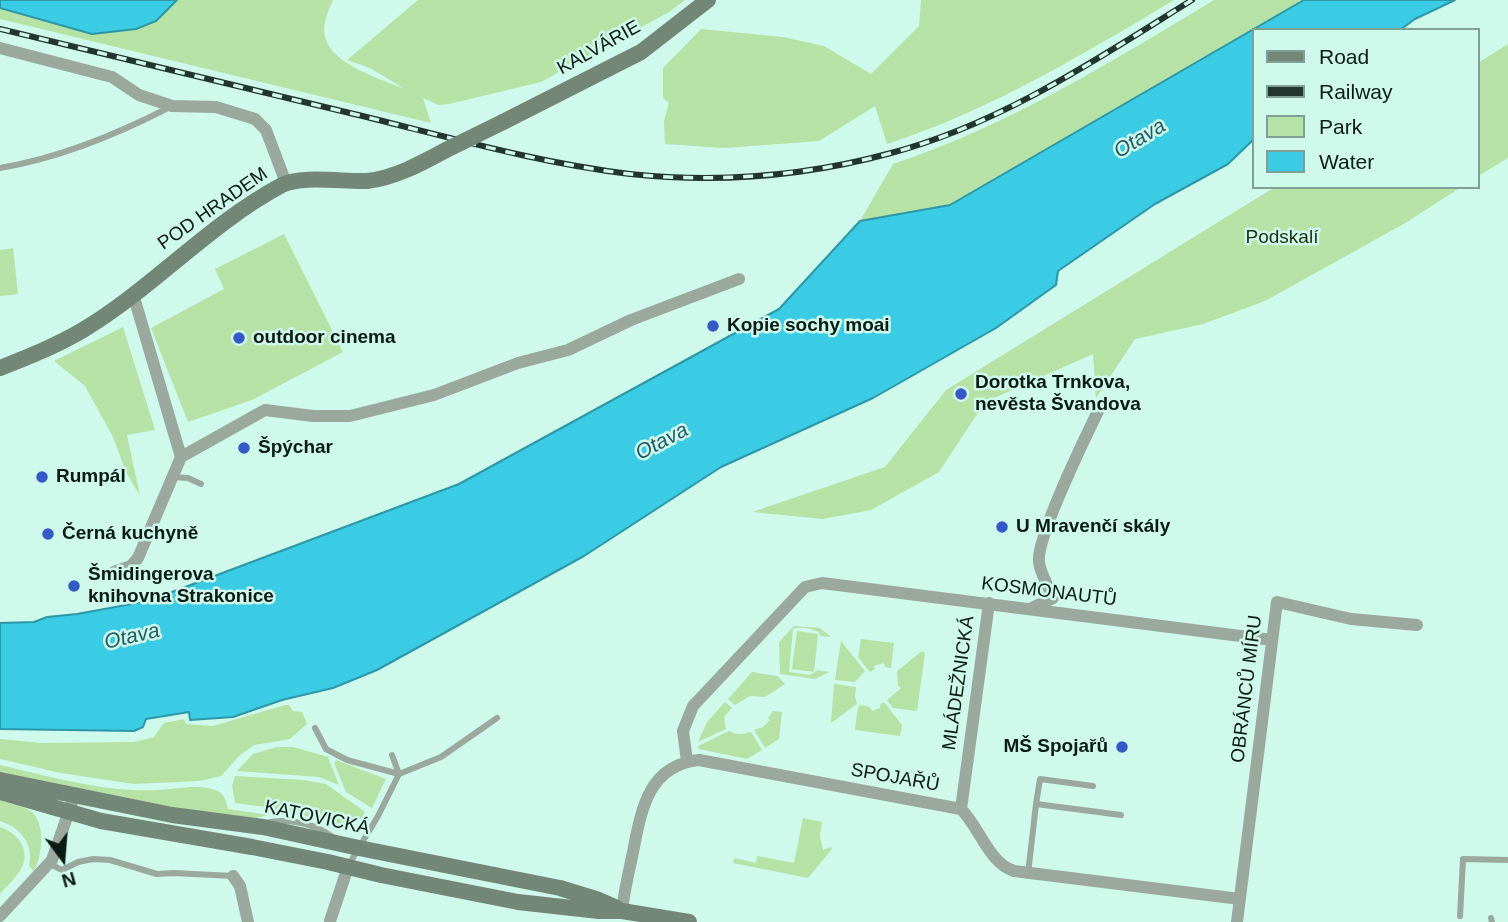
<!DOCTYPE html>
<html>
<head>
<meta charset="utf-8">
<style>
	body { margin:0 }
	#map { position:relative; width:1508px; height:922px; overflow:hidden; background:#cef9eb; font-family:Arial,sans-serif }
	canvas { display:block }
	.legend { position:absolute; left:1252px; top:28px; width:228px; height:161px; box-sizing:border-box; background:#cef9eb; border:2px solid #80a095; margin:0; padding:9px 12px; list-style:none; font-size:21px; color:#0a1a15 }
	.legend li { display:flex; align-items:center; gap:14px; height:35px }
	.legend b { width:35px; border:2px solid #80a095 }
	.north { position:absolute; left:28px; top:824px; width:70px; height:70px; -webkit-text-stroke:5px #cef9eb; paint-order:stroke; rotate:164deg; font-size:19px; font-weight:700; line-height:28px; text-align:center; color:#0a1a15 }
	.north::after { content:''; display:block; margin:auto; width:24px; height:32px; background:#0a1a15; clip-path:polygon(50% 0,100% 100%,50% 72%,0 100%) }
</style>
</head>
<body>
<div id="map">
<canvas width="1508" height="922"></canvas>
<ul class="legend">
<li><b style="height:9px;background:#728778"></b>Road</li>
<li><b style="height:9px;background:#22352f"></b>Railway</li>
<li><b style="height:19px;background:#b7e2a5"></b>Park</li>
<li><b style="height:19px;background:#3acce4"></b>Water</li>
</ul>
<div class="north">N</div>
</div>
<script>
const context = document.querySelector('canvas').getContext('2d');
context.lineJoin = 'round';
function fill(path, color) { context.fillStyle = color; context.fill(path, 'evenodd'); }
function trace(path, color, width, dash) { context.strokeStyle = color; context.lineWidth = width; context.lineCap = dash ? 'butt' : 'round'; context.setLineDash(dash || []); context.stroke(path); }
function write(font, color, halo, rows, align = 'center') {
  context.font = font + ' Arial,sans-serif'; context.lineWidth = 5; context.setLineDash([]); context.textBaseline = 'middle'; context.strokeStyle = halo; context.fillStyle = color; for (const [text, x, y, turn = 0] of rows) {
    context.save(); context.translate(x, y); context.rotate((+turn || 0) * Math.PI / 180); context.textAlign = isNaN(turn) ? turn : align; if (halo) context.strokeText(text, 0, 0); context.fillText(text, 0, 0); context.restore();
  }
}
fill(new Path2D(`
	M177 0H333C328 11 322 25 325 37 332 65 381 79 405 89L370 68 347 60 418 0H685L669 12 541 82 449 104 439 105 423 98 431 123 0 19V8L92 34 156 21Z
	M921 0H1174C1082 55 989 111 887 144L875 106 819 141 725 148 665 144 664 121 669 103 663 98V68L701 29 783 37 824 46 871 74 919 26Z
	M1214 0H1304L950 205 860 221 893 164C1008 126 1111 62 1214 0Z
	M1508 44V158L1478 176V63Z
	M1275 187H1461L1407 222 1265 301 1203 324 1135 339 1096 398 1093 354 985 402 939 472 871 510 823 519 752 512 885 467 946 390Z
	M284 234 343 352 252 400 188 422 151 328 224 289 215 269Z
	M13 248 18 294 0 296V250Z
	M123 327 155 430 127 435 140 496 126 472 113 437 85 386 54 361Z
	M794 626 820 628 831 637 820 636 819 632C812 629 800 626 793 629L789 672 810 675 818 670 829 672 815 679 780 674 779 642Z
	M797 631 818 634 814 672 792 669Z
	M861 639 894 643 891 668 885 667 884 663 874 666 875 669 870 672 858 657Z
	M841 641 865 671 855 682 835 680Z
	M922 651 925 653 917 711 893 708 887 700 901 688 898 686 897 671Z
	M752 672 777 676 785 684 765 697 750 696 735 705 728 699Z
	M834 684 856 687 855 696 857 704 831 723Z
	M725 702 732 708 724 717 726 729 698 742 707 722Z
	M884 702 902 725 900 736 855 730 858 707 860 705 870 707 872 711 880 708V705Z
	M285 705H289L293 711 302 712 307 724 290 739 254 745 240 755 221 776 199 781 134 784 61 773 0 759V739L42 743 134 742 154 737 164 723 184 719 186 724 213 726Z
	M773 711 782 712 779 739 765 748 754 730 763 727 770 720 768 718Z
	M729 731C741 736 739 734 751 732L762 750 747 759 699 749 698 746Z
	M277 747H293L328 757 339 785 319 777 237 771 253 754Z
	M336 760 386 779 372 808 346 792 334 763Z
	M0 765C51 777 107 793 159 790 176 789 202 783 218 791 225 795 226 802 228 809L268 815 255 818 172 808 0 773Z
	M235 776 303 780 326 784 365 812 361 819 349 826 266 807 235 803 232 786Z
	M0 800C10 804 24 806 32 812 46 825 42 857 34 871L29 866C34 844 21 828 0 821Z
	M803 818 822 822 820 836 823 850 831 847 832 849 808 878 733 863 734 858 756 863 757 856 794 863Z
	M0 827C16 832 31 849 22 867 17 877 7 886 0 894Z`), '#b7e2a5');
const water = new Path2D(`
	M0 0H177L156 21 136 29 92 34 0 8Z
	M1304 0H1455L1415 19 1400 30H1254V139L1228 164 1155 204 1058 271 1056 285 996 328 873 398 721 467 584 556 377 670 333 688 282 700 233 717 190 720 189 712 146 719 143 727 134 731 0 729V623L34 622 47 617 77 614 148 601 459 484 779 309 860 221 950 205Z`);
fill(water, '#3acce4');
trace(water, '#2c97a6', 2);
trace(new Path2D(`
	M0 168C60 158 118 134 172 106
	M173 477 188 478 201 484
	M315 728 326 749 347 760 399 774
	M392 755 399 774
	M1036 804 1040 779 1093 786
	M265 823C288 818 315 823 334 838
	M50 864 62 870 78 862 93 859 110 860 157 874 174 873 233 876
	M348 866 378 816 399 774 441 757 497 718
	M1028 874 1036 804 1121 815
	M1460 916 1463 859 1508 860
	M1491 918 1492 922`), '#9aa89e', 6);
trace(new Path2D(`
	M0 48 112 77 139 95 172 106 216 107 255 119 266 130 286 183
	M181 457 265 410 313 416H350L434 395 518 363 568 350 631 320 739 279
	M114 572 131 566 138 558 181 457 133 294
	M1032 608 1053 598C1049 587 1040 573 1039 562 1036 537 1088 432 1101 405
	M687 761 683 731 693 706 805 587 822 583 1272 640
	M961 809 989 603
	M233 876 240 886 248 922
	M622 911C624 891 629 872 633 852 641 811 648 765 699 760L961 809C980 828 988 862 1014 871L1240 899
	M0 916 52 860 74 797
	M330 921 348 867
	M1237 922 1277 602 1351 619 1417 625`), '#9aa89e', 12);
trace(new Path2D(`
	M503 122 641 52 708 0
	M0 368C28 357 56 346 83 330 153 288 209 224 282 185 301 175 344 182 367 181 395 178 422 163 446 150
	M0 780 172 815 263 827 359 848 560 888 599 900 617 908
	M0 792 101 821 252 847 328 862 381 875 518 902 599 911H622L689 922`), '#728778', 16);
const rail = new Path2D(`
	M0 29C118 57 236 86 354 114 445 136 537 163 630 174 717 183 807 176 891 153 1001 124 1097 59 1192 0`);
trace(rail, '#22352f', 6);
trace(rail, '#cef9eb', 3.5, [10]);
trace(new Path2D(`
	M446 150 503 122`), '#728778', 16);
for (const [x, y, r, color] of [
	[713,326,7,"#3659ca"],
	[239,338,7,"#3659ca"],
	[961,394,7,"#3659ca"],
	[244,448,7,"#3659ca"],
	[42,477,7,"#3659ca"],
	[1002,527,7,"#3659ca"],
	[48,534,7,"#3659ca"],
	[74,586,7,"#3659ca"],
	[1122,747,7,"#3659ca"]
]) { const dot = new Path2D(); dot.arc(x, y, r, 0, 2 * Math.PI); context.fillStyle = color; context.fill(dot); trace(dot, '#cef9eb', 2.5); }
write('19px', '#0a1a15', '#cef9eb', [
	["KALVÁRIE",599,48,-29],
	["POD HRADEM",213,209,-35],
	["KOSMONAUTŮ",1049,592,7],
	["MLÁDEŽNICKÁ",959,683,-82],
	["OBRÁNCŮ MÍRU",1247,689,-83],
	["SPOJAŘŮ",895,778,10],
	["KATOVICKÁ",317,818,12]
]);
write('19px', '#1a300f', '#cef9eb', [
	["Podskalí",1282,238]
]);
write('bold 19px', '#0a1a15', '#cef9eb', [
	["Kopie sochy moai",727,326],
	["outdoor cinema",253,338],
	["Dorotka Trnkova,",975,383],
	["nevěsta Švandova",975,405],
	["Špýchar",258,448],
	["Rumpál",56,477],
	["U Mravenčí skály",1016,527],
	["Černá kuchyně",62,534],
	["Šmidingerova",88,575],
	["knihovna Strakonice",88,597],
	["MŠ Spojařů",1108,747,"right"]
], 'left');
write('italic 21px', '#235c66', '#cef9eb', [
	["Otava",1140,139,-31],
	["Otava",662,442,-28],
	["Otava",132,637,-13]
]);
</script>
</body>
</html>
